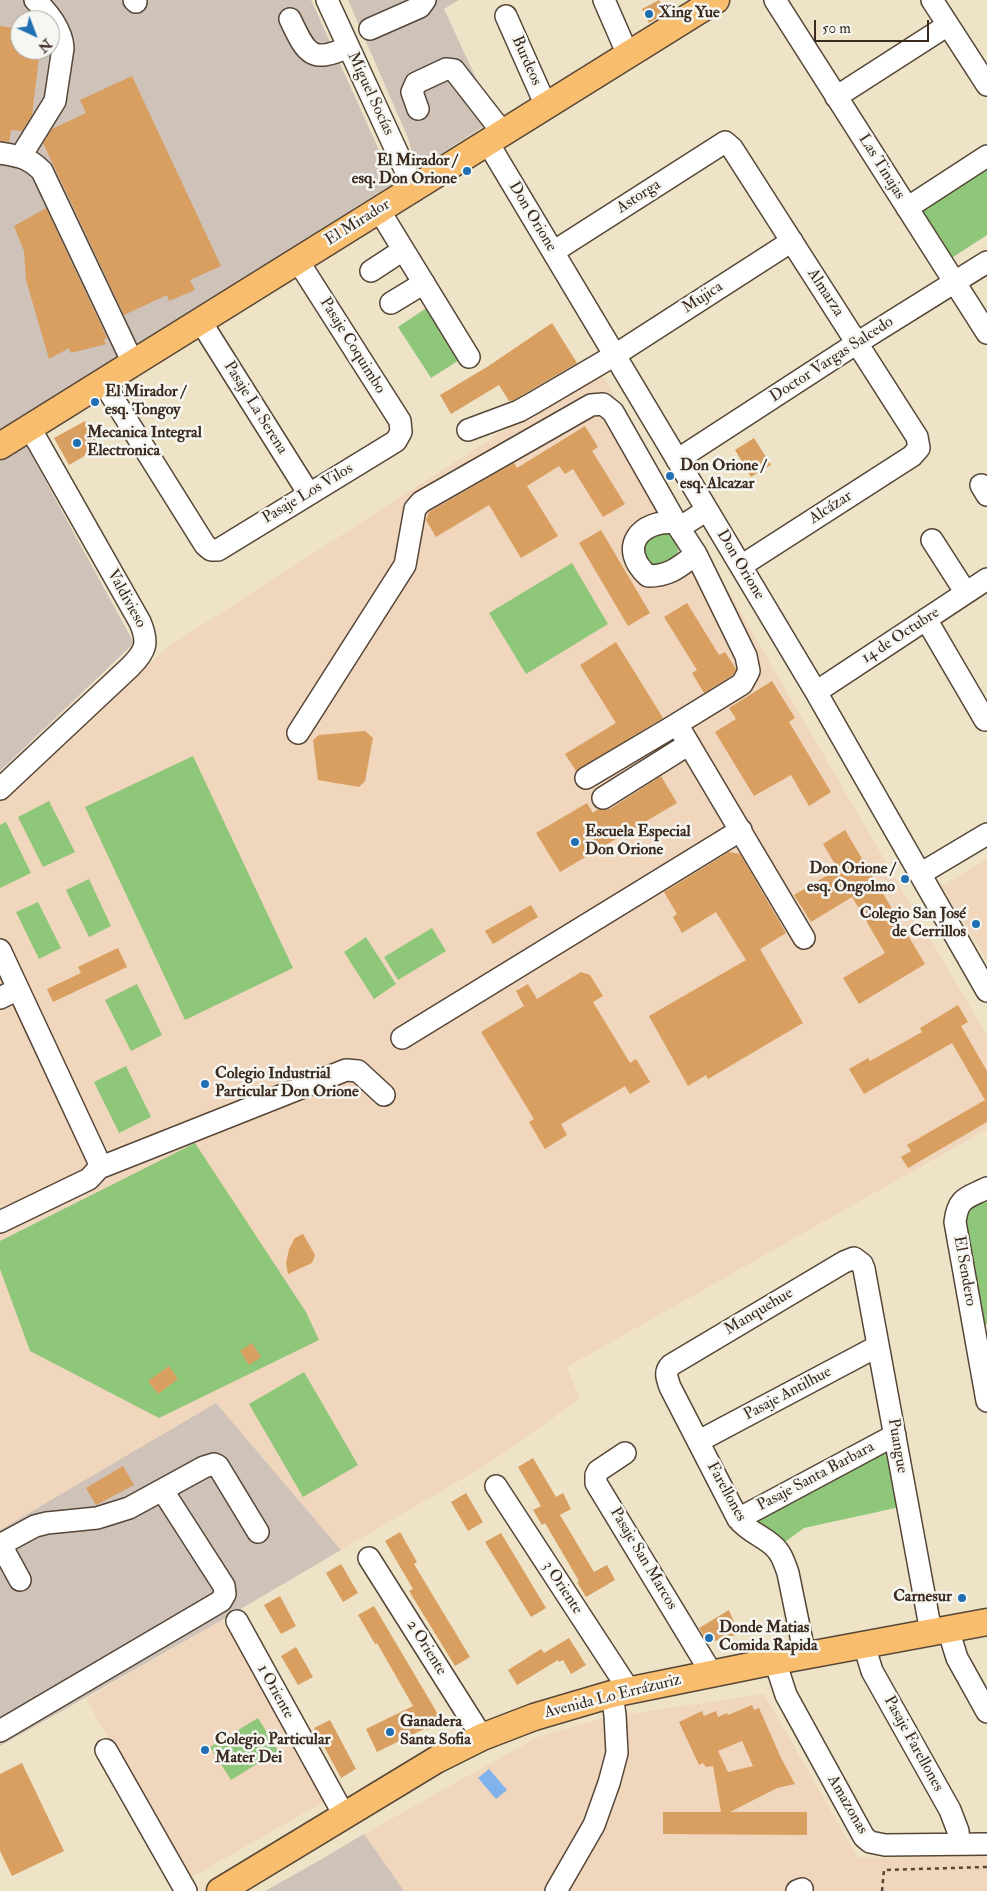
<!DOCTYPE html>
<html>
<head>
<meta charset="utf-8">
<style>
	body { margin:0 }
	#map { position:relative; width:987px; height:1891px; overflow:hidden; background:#eee3c7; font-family:"IM FELL Double Pica",serif }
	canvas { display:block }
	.north { position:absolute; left:10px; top:10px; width:50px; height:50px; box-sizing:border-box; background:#f6f6f2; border:1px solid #aba49d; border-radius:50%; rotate:137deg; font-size:14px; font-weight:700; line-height:20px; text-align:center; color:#3b2a1e }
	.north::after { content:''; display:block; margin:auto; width:18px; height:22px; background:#1f6fb2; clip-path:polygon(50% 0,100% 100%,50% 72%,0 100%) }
	.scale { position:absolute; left:814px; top:20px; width:115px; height:22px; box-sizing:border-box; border:2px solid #3b2a1e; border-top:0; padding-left:6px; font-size:15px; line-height:18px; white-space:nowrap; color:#3b2a1e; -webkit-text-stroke:4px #f6f6f2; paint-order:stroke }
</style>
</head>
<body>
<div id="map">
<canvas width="987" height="1891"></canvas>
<div class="north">N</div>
<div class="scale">50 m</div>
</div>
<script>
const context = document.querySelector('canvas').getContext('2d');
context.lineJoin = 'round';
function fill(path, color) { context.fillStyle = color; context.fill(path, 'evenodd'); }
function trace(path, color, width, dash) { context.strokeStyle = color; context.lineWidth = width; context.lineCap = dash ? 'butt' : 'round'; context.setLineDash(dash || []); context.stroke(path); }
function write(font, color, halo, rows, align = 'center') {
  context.font = font + ' "IM FELL Double Pica",serif'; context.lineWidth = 5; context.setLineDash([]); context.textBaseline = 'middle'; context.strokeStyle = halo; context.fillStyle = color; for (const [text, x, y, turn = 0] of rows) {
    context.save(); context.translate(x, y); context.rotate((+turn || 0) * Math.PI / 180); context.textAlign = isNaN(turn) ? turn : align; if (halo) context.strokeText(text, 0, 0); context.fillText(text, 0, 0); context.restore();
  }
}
fill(new Path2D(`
	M599 369 987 1036V1129L567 1367 580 1399 489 1463 341 1550 216 1403 0 1530V801L168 647Z
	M987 859V961L942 886Z
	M222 1620 325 1801 188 1879 86 1699Z
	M764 1694 858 1858 987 1856V1891H404L364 1834 536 1738 602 1718Z`), '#f0d6bc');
fill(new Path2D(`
	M0 0H311L394 183 130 349 0 434ZM20 20H50V50H20Z
	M348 0H459L444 9 495 119 417 169 408 138Z
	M23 440 134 643 0 771V455Z
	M216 1403 341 1550 222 1620 0 1746V1530Z
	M364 1834 404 1891H265L322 1859Z`), '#cec2b9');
fill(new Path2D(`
	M987 162V235L947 261 914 209Z
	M431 305 464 357 431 378 398 327Z
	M661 533 670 534 679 545 677 554 668 565C653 566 646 567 641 550L650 538Z
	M572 563 608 624 526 674 489 613Z
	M193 756 293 968 185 1020 85 807Z
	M49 801 75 852 43 867 18 817Z
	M6 822 31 873 0 888V825Z
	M89 879 111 926 89 937 66 890Z
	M38 902 61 948 39 959 16 912Z
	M432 928 446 951 398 980 384 957Z
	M366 937 396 984 374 999 344 952Z
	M137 984 162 1035 131 1051 105 1000Z
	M126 1066 151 1117 119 1133 94 1082Z
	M195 1143 306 1312 319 1340 159 1418 30 1351 0 1269V1241Z
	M983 1196 987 1203V1324L980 1326 961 1225 966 1209Z
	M304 1372 358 1465 303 1497 249 1404Z
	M888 1445 900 1507 804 1528 785 1542 751 1517Z
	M258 1718 278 1751 231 1780 210 1747Z`), '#8fc77a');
fill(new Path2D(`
	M489 1769 507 1790 496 1799 478 1778Z`), '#80b2ec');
fill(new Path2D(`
	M659 0 666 13 649 23 642 9Z
	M0 26 20 29V50H40L32 115 22 131 11 130 9 142 0 141Z
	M132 76 221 266 190 280 195 290 169 301 167 295 124 315 43 143 52 129 86 113 80 100Z
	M46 208 107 338 104 340 106 344 71 353 69 348 49 359 26 280 24 251 14 226Z
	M552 323 577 363 514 400 509 401 499 385 451 414 440 395 487 367Z
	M85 421 100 447 69 465 54 438Z
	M585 426 598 447 592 451 625 504 603 517 573 469 565 474 559 466 527 486 558 536 521 558 489 505 436 537 426 520 429 512 514 463 517 468Z
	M754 438 771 465 751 477 735 450Z
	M601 530 650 613 628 626 579 543Z
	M687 603 719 655 725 652 736 669 733 675 704 693 692 673 697 670 664 617Z
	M616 642 663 718 576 771 565 754 616 723 580 665Z
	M772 681 795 718 789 722 831 792 809 806 791 775 754 796 715 732 736 719 729 708Z
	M365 731 373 738 365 781 359 787 318 780 313 740 319 735Z
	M661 776 677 803 560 872 536 833 587 803 593 813 598 809 604 810 610 809Z
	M845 830 925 964 859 1004 843 978 885 953 852 897 811 922 794 895 838 869 823 844Z
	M729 852 740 854 786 933 760 949 803 1023 708 1079 706 1075 688 1086 649 1016 746 960 716 912 682 933 673 917 677 914 664 892Z
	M531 905 538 917 493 944 485 931Z
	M118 948 127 967 53 1002 47 989 81 973 78 967Z
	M581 972 590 975 603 996 593 1002 630 1063 636 1059 650 1082 630 1094 625 1086 561 1124 567 1135 545 1149 529 1122 534 1119 481 1032 524 1006 516 991 528 984 537 999Z
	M958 1005 968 1022 961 1026 987 1071V1122L908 1168 901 1157 911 1151 907 1145 985 1100 952 1043 864 1094 849 1069 868 1058 870 1061 922 1032 920 1028Z
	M303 1234 315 1255 312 1263 288 1274 286 1263 289 1249 295 1238Z
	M252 1343 261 1357 249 1365 240 1351Z
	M169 1366 178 1379 158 1394 148 1381Z
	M533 1458 556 1497 563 1493 571 1509 560 1515 594 1572 607 1565 615 1580 586 1597 577 1582 579 1581 545 1523 542 1525 533 1510 541 1506 518 1467Z
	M123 1466 134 1485 96 1505 86 1488Z
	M466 1493 483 1522 468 1531 451 1502Z
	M400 1532 417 1562 414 1564 470 1657 455 1666 409 1591 413 1589 385 1541Z
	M501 1533 546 1608 531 1617 485 1542Z
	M341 1564 358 1593 343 1602 326 1573Z
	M280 1596 296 1626 281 1634 264 1605Z
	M374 1606 442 1721 427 1730 426 1728 377 1752 366 1729 413 1706 377 1643 375 1644 358 1615Z
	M729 1610 739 1634 708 1643 699 1628Z
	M569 1638 586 1665 571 1674 563 1660 559 1662 558 1660 517 1685 508 1670 541 1649 544 1653Z
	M296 1647 313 1677 298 1685 281 1656Z
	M752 1705 754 1710 759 1708 781 1758 795 1784 777 1788 730 1812H807V1835L663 1834V1812H721L713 1766 706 1767 703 1763 699 1765 679 1722 702 1711 704 1716 716 1711 718 1717 727 1713 728 1715ZM742 1741 753 1766 728 1772 718 1751Z
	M330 1720 356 1769 341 1778 314 1728Z
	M22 1763 64 1851 12 1876 0 1851V1774Z`), '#d89f60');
const minor = new Path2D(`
	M134 0 136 2
	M327 0 414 189
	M604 0 628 55
	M775 0 987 333
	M932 0 987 85
	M506 16 546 106
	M290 19C306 52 310 65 348 47
	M370 29 420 7 425 0
	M836 97 948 25
	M418 109 412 92 416 83 446 69 454 70 503 133
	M488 143 816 692 987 991
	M0 153C19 156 28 157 42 171L133 363
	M21 156 55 101 63 48C62 30 48 12 35 0
	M907 208 987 156
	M379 210 469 357
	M553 252 725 142 732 148 917 437 919 448 912 456 741 566
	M371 271 403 250
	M391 303 424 283
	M201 322 309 494
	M103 382 205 545 211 550H218L396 441 401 432 400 421 298 261
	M468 430 519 411 535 402 615 355 792 241
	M677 460 857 343 987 262
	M981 485 987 495
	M676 523C640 519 617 548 648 576 670 576 679 567 696 554
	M679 528 696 554 746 656 749 671 742 684 677 724 804 938
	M932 540 966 593
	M926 619 985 720
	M816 692 987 579
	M298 733 405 565 415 509 421 502 591 405 603 404 613 412 679 528 707 510
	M586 778 677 724
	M0 789 130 667C146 651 149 643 140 622L30 428
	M603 798 689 744
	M920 874 987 834
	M0 950 98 1160 99 1168 89 1179 0 1222
	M0 998 18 989
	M402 1038 741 830
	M99 1168 346 1070 358 1071 384 1095
	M987 1188C967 1198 958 1197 955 1222L987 1401
	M699 1441 878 1346
	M625 1453 598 1471 596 1475V1483L712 1674
	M496 1486 629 1690
	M738 1519 895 1435
	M0 1545 35 1526 47 1523 97 1518 129 1508 204 1467 214 1464 218 1466 258 1532
	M1 1545 20 1580
	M369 1558 482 1737
	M237 1621 344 1815
	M948 1629 957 1658 987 1712
	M864 1645 872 1671 950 1810 958 1831 959 1844
	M805 1656 788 1573C785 1565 783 1557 778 1551 769 1538 750 1534 738 1519L670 1387C667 1378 664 1372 671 1365L844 1262 854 1258 862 1264 864 1269 931 1632
	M775 1661 786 1695 864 1837 870 1842 885 1845 987 1844
	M0 1731 221 1601 225 1594 224 1586 163 1491
	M106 1750 186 1891
	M556 1891 594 1825 609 1783 617 1753 615 1715 612 1694
	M797 1891 802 1889`);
const major = new Path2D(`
	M0 446 716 0
	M220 1891 436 1760 482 1737 534 1717 612 1694 760 1664 987 1622`);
trace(minor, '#564637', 24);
trace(major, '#564637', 29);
trace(new Path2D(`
	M882 1891 884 1870 987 1867`), '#564637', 2.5, [4, 4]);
trace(minor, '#fff', 21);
trace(major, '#f9be6d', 26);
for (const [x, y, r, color] of [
	[649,14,5,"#1f6fb2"],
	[467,171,5,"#1f6fb2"],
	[95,402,5,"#1f6fb2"],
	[77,443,5,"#1f6fb2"],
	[670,476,5,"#1f6fb2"],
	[575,842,5,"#1f6fb2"],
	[905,879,5,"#1f6fb2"],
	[976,924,5,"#1f6fb2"],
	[205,1084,5,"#1f6fb2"],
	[962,1598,5,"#1f6fb2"],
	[709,1638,5,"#1f6fb2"],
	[390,1732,5,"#1f6fb2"],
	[205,1750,5,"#1f6fb2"]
]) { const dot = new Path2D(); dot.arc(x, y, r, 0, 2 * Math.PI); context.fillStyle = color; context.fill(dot); trace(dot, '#f6f6f2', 2); }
write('bold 16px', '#3b2a1e', '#f6f6f2', [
	["Xing Yue",659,14],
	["El Mirador /",457,162,"right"],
	["esq. Don Orione",457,180,"right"],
	["El Mirador /",105,393],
	["esq. Tongoy",105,411],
	["Mecanica Integral",87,434],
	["Electronica",87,452],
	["Don Orione /",680,467],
	["esq. Alcazar",680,485],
	["Escuela Especial",585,833],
	["Don Orione",585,851],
	["Don Orione /",895,870,"right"],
	["esq. Ongolmo",895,888,"right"],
	["Colegio San José",966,915,"right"],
	["de Cerrillos",966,933,"right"],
	["Colegio Industrial",215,1075],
	["Particular Don Orione",215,1093],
	["Carnesur",952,1598,"right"],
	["Donde Matias",719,1629],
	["Comida Rapida",719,1647],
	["Ganadera",400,1723],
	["Santa Sofia",400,1741],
	["Colegio Particular",215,1741],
	["Mater Dei",215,1759]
], 'left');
write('16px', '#3b2a1e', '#f6f6f2', [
	["Burdeos",526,61,66],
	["Miguel Socías",370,94,65],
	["Las Tinajas",881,167,58],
	["Astorga",639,197,-33],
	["Don Orione",532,217,59],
	["El Mirador",358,223,-32],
	["Almarza",825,293,57],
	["Mujica",703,298,-33],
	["Pasaje Coquimbo",352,346,58],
	["Doctor Vargas Salcedo",832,360,-33],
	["Pasaje La Serena",255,408,58],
	["Pasaje Los Vilos",308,494,-31],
	["Alcázar",831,508,-33],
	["Don Orione",740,565,59],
	["Valdivieso",126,599,61],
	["14 de Octubre",901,636,-33],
	["El Sendero",964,1271,80],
	["Manquehue",759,1312,-31],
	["Pasaje Antilhue",788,1394,-28],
	["Puangue",897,1446,80],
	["Pasaje Santa Barbara",816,1477,-28],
	["Farellones",726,1492,61],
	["Pasaje San Marcos",643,1559,59],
	["3 Oriente",562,1588,57],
	["2 Oriente",426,1648,58],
	["1 Oriente",275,1692,61],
	["Avenida Lo Errázuriz",613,1697,-14],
	["Pasaje Farellones",913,1744,61],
	["Amazonas",847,1805,60]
]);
</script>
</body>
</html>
